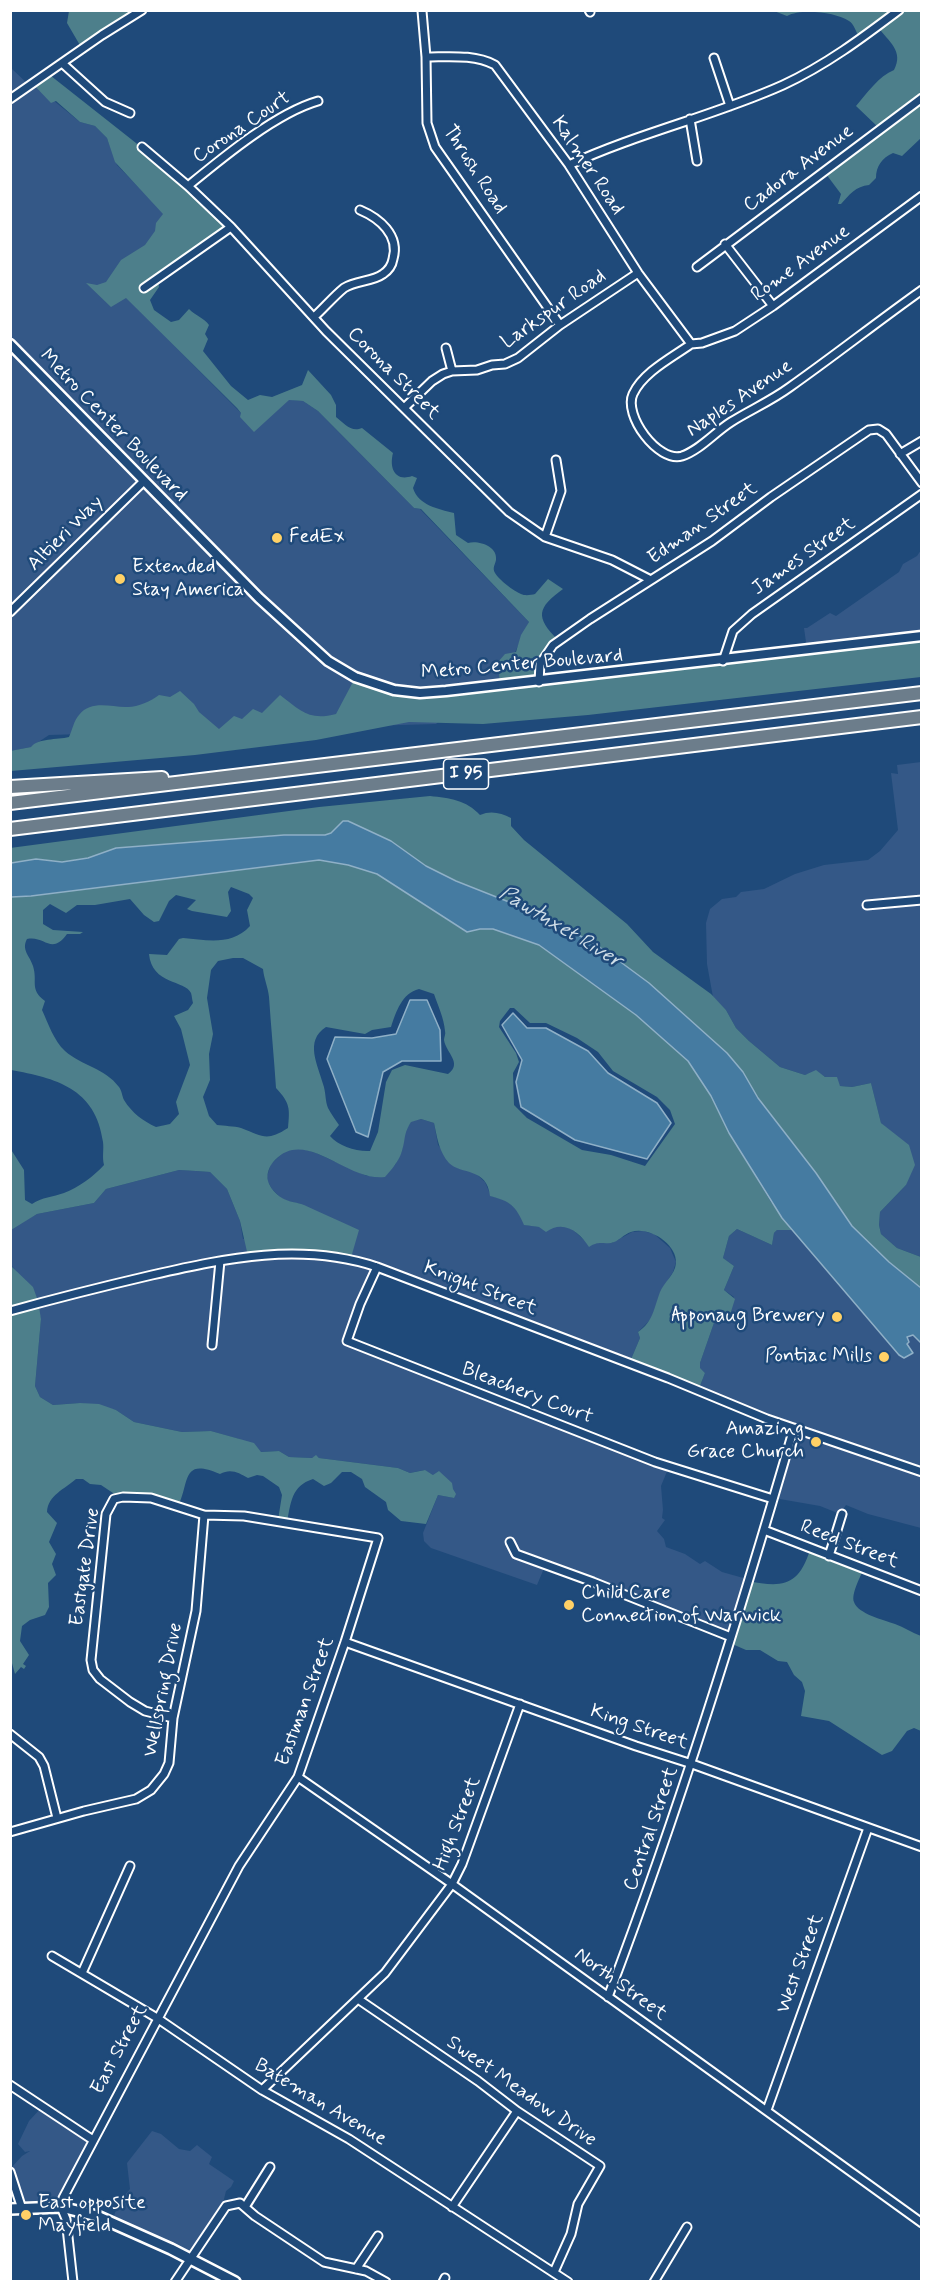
<!DOCTYPE html>
<html>
<head>
<meta charset="utf-8">
<style>
	body { margin:0 }
	#map { position:relative; width:932px; height:2292px; overflow:hidden; background:#1f4a7a; font-family:Mynerve,sans-serif }
	canvas { display:block }
	.frame { position:absolute; inset:0; border:12px solid #fff; pointer-events:none }
</style>
</head>
<body>
<div id="map">
<canvas width="932" height="2292"></canvas>
<div class="frame"></div>
</div>
<script>
const context = document.querySelector('canvas').getContext('2d');
context.lineJoin = 'round';
function fill(path, color) { context.fillStyle = color; context.fill(path, 'evenodd'); }
function trace(path, color, width, dash) { context.strokeStyle = color; context.lineWidth = width; context.lineCap = dash ? 'butt' : 'round'; context.setLineDash(dash || []); context.stroke(path); }
function write(font, color, halo, rows, align = 'center') {
  context.font = font + ' Mynerve,sans-serif'; context.lineWidth = 5; context.setLineDash([]); context.textBaseline = 'middle'; context.strokeStyle = halo; context.fillStyle = color; for (const [text, x, y, turn = 0] of rows) {
    context.save(); context.translate(x, y); context.rotate((+turn || 0) * Math.PI / 180); context.textAlign = isNaN(turn) ? turn : align; if (halo) context.strokeText(text, 0, 0); context.fillText(text, 0, 0); context.restore();
  }
}
fill(new Path2D(`
	M11 68 29 85 32 83 80 122 95 126 107 138 117 165 181 231 126 297 241 413 289 397 292 400 303 401 318 411 414 508 420 509 529 622 500 685 474 688 436 724 49 735 31 747 11 751Z
	M921 550V636L807 649 804 628H807L830 613 836 616 899 572 903 564 917 556Z
	M921 762V1257L897 1248 881 1234 879 1225 880 1212 906 1185 885 1128 881 1123 871 1083 852 1087 840 1086 817 1072 805 1075 780 1067 749 1041 736 1028 726 1010 713 997 707 964 706 923 710 909 722 899 736 897 741 892 764 889 795 874 824 865 868 860 880 851 898 830 891 773 898 774 897 765Z
	M421 1119 434 1123 438 1145 458 1168 473 1171 485 1182 491 1196 506 1200 518 1211 525 1225 540 1227 563 1226 572 1229 584 1240 612 1243 632 1232 643 1231 654 1234 670 1248 676 1262 673 1272 661 1291 653 1317 638 1332 640 1338 629 1364 377 1268 348 1339 668 1469 661 1486 663 1510 662 1518 665 1520 657 1531 664 1539 666 1547 685 1554 700 1564 705 1561 722 1572 747 1579 729 1637 545 1566 537 1585 431 1548 424 1541 423 1533 438 1495 454 1498 433 1475 424 1470 410 1473 398 1468 319 1458 316 1456 312 1458 289 1457 279 1451 260 1452 239 1439 211 1431 182 1432 134 1422 116 1410 80 1403 53 1405 40 1397 35 1386 41 1319 37 1307 20 1276 11 1265V1230L15 1226 37 1214 94 1203 106 1189 179 1170 196 1171 210 1172 227 1189 240 1221 243 1239 301 1204 283 1200 272 1189 268 1182 267 1176 271 1164 286 1150 296 1147 316 1153 367 1176 395 1165 402 1151 404 1134 411 1121Z
	M737 1229 772 1245 774 1233 777 1230H792L899 1355 907 1343 909 1335H913L921 1343V1528L868 1514 846 1505 840 1514 820 1506 774 1498 793 1430 698 1391 705 1373 699 1368 700 1363 715 1320 734 1297 724 1290 734 1266 723 1258 729 1236Z
	M41 2108 92 2140 61 2207 23 2209 10 2169 22 2156 30 2151 25 2152 18 2144 29 2121Z
	M152 2131 161 2134 179 2149 190 2151 197 2145 212 2157 209 2164 234 2181 231 2187 226 2191 223 2203 216 2211 214 2217 195 2243 188 2257 112 2221 119 2202 130 2189 127 2163Z`), '#345887');
fill(new Path2D(`
	M887 10 889 15 899 11H921V138L902 156 893 153C882 158 876 166 876 178L869 185C856 186 849 195 841 204H838L841 194 823 170 879 128 856 106C867 93 879 76 894 70 904 51 889 42 878 27L859 37C856 32 854 24 849 21 836 12 801 8 787 16L774 11Z
	M69 11H142L81 47 67 23Z
	M46 72 136 143 229 227 158 280 159 287 150 300 154 310 171 322 179 320 189 309C196 316 204 318 209 325L205 334 208 339 203 351 231 386 248 400 260 395 272 397 302 385 308 370 331 395 336 405V417C344 423 351 433 362 428L393 453C389 468 395 482 412 476L417 478 413 488C418 505 438 509 454 513L456 535 468 543C478 540 498 546 496 560 495 565 492 568 495 573 499 580 514 591 521 594 525 596 531 595 535 594L548 579 563 589C537 608 535 617 558 640L549 649 538 677 921 636V677L588 715 483 724 409 722 316 740 195 755 11 771 10 751 31 747C38 738 57 740 69 737 72 731 74 720 79 715 92 699 112 708 128 707 138 707 151 701 159 695L170 697 180 691 194 704 199 712 219 729 234 716 242 719 253 709 262 713 280 695C301 711 309 721 336 714L355 678 420 693 500 684 498 662 505 654 516 652 521 635 529 622 421 509 414 508 318 411 303 401 289 400 254 432 240 417 241 413 237 408 126 298 111 307 86 283 97 285 106 282 121 260 145 245 155 231 156 223 163 214 115 162 107 138 95 126 80 122 56 101 51 103 32 83Z
	M430 796C450 798 466 800 480 815 491 810 501 813 511 818V826L524 840 627 924 653 952 711 994 726 1010 736 1028 749 1041 780 1067 805 1075 816 1070 825 1077H837L840 1086 852 1087 871 1083 881 1123 909 1145 915 1165 906 1185 880 1212 879 1225 881 1234 897 1248 921 1257V1288L889 1262 852 1226 816 1173 758 1098 743 1072 727 1053 649 983 607 952 552 919 456 881 426 866 391 841 343 821 331 833 325 835H284L116 848 88 858 62 862 36 859 11 863 10 848 319 807Z
	M319 860 348 865 377 874 466 932 480 929H493L539 945 636 1015 688 1061 711 1096 729 1133 771 1202 792 1230H777L774 1233 772 1245 737 1229 729 1236 723 1258 734 1266 724 1290 735 1299 729 1318H719L715 1320 700 1363V1368L705 1373 698 1391 629 1364 640 1338 638 1332C653 1322 654 1308 660 1292 664 1282 675 1275 676 1263 677 1244 649 1226 631 1232 624 1234 618 1242 611 1243 600 1244 599 1241 589 1247 580 1232 563 1219 546 1232L539 1227 524 1225C516 1206 510 1201 490 1196 487 1167 461 1175 449 1163 439 1152 437 1137 434 1123L421 1119 411 1122C403 1135 406 1138 402 1151 399 1161 392 1169 385 1177 347 1182 306 1127 275 1160 270 1165 266 1173 268 1181 270 1188 276 1194 282 1198 288 1202 297 1202 304 1205 322 1213 341 1222 359 1230L350 1261 302 1254 248 1256 240 1221 227 1189 210 1172 196 1171 179 1170 106 1189 94 1203 37 1214 11 1230 10 1148 24 1170 25 1200 32 1204C42 1197 53 1197 64 1193 78 1188 94 1176 104 1165 102 1157 104 1149 103 1142 96 1088 55 1078 11 1070V897L31 896ZM231 887 249 894 253 898 247 910 250 926C232 946 207 940 183 938L179 939 167 955 149 954C152 985 185 980 191 993 192 996 192 1000 193 1003L188 1010 174 1016 181 1029 190 1065 176 1102 179 1114 170 1124 156 1127C143 1121 132 1113 124 1100 122 1096 122 1091 119 1087 105 1068 82 1066 65 1051 54 1041 48 1023 42 1010L45 1001C29 989 38 982 33 966 30 956 21 950 27 939 45 935 51 956 67 934H80L83 932 53 930 43 924V910L50 904 66 913 77 905H95L130 899 144 915 154 922 159 921 169 901 176 895 196 900 187 909 192 911 227 917 231 911 228 892ZM233 958H243L263 969C264 979 268 987 269 997 271 1027 274 1058 276 1088 290 1103 290 1108 288 1128 266 1142 263 1136 241 1128 234 1126 224 1126 217 1125L209 1116 203 1097 210 1080 209 1054 213 1034 207 998 211 970 218 961ZM419 989 434 994C438 1006 444 1018 445 1031 446 1034 444 1037 444 1040 446 1053 463 1063 448 1074L405 1065 392 1070 386 1082 378 1132 370 1151C357 1152 338 1146 330 1136L339 1125C335 1119 331 1114 328 1108 325 1101 326 1092 323 1084 318 1065 304 1041 326 1027L365 1034 372 1030 391 1027C396 1012 402 993 419 989ZM510 1008H514L530 1023H546L577 1038 598 1052 613 1071 657 1097 670 1110 675 1124 645 1166 611 1155 582 1150 527 1118 514 1105 513 1073 519 1062 516 1053 499 1027 500 1021Z
	M10 1265 33 1287 38 1301 41 1319 35 1386 40 1397 53 1405 80 1403 99 1404 116 1410 134 1422 182 1432 211 1431 254 1443 261 1452 279 1451 289 1457 312 1458 316 1455 319 1458 398 1468 410 1473 425 1470 433 1475 439 1471 452 1483 453 1489 456 1494 454 1498 438 1495 426 1524 401 1521 388 1510 386 1502 365 1487 362 1479 351 1472H342L331 1483 324 1486 313 1479C291 1486 291 1503 287 1522L278 1520 282 1495 279 1487 263 1476 257 1475 248 1478C239 1473 231 1468 220 1474 181 1457 190 1482 178 1506L148 1498 119 1497 101 1485 90 1484 83 1479H76C65 1489 48 1495 47 1512L57 1523 49 1542 56 1554 52 1564 56 1575 48 1583 49 1607 45 1615 30 1620 22 1626 20 1641 29 1655 23 1664 26 1666 24 1669 21 1667 15 1674 10 1656Z
	M810 1550 863 1570C860 1578 851 1594 854 1602 858 1614 884 1620 895 1624 904 1627 912 1633 921 1636V1731L914 1728 907 1731 892 1751 882 1755 829 1721 801 1716 805 1691 802 1682 794 1675 787 1662 778 1661 760 1650H746L730 1643 747 1581C781 1587 798 1588 810 1550Z`), '#4d7f8b');
const water = new Path2D(`
	M343 821H348L391 841 426 866 456 881 552 919 607 952 649 983 727 1053 743 1072 758 1098 816 1173 852 1226 889 1262 921 1288V1343L913 1335 907 1337 909 1342 907 1344 913 1353 904 1358 899 1355 782 1218 729 1133 711 1096 688 1061 636 1015 539 945 493 929H480L467 932 377 874 348 865 319 860 31 896 11 897V863L36 859 62 862 88 858 116 848 284 835H325L331 833Z
	M410 1000H427L440 1030 441 1061H402L383 1072 368 1137 356 1132 327 1059 335 1037 372 1038 396 1034Z
	M513 1013 527 1028H546L588 1051 608 1073 657 1103 671 1123 647 1159 575 1140 521 1107 516 1082 522 1060 502 1025Z`);
fill(water, '#457ba1');
trace(water, '#8fb0c7', 1.5);
const minor = new Path2D(`
	M589 10 590 12
	M422 11 426 57 427 123 435 147 560 325
	M426 57C449 57 474 54 495 65L569 165 638 273 691 344
	M714 58 730 106
	M62 63 105 102 130 113
	M10 99 102 35 142 10
	M690 119 697 161
	M142 147 188 186 231 227 326 331 509 512 545 537 612 560 651 580
	M569 165C638 133 714 116 783 85 826 65 862 38 899 10
	M188 186C222 158 276 113 318 101
	M725 244 773 306
	M697 267 922 98
	M144 288 231 227
	M314 317C324 308 333 297 344 288 356 280 372 282 383 274 389 270 392 265 393 259 400 235 379 218 360 210
	M691 344C673 357 643 372 633 394 623 415 658 463 682 456 700 450 715 432 731 422 750 410 771 401 790 387 834 356 877 322 922 290
	M691 344 702 343 735 331 773 306 922 196
	M446 348 452 371
	M404 408 432 381 443 374 452 371 477 370 492 365 505 364 518 358 560 325 638 273
	M900 454 922 441
	M545 537 561 491 556 460
	M10 612 144 481
	M723 661 733 631 752 614 922 494
	M539 682 540 664 553 645 590 619 712 541 771 497 869 430 878 429 886 434 922 483
	M867 905 922 900
	M377 1267 360 1304 347 1341 655 1462 773 1499
	M10 1311C57 1298 105 1286 152 1275 227 1258 301 1242 377 1267L668 1378 767 1419 922 1472
	M212 1345 220 1261
	M764 1530 922 1591
	M510 1542 516 1554 593 1582 731 1637
	M829 1556 842 1514
	M345 1642 636 1746 692 1764 922 1847
	M10 1734 39 1757 44 1766 57 1818
	M298 1777 452 1884 922 2223
	M10 1832 84 1811 136 1799 151 1790 164 1774 169 1763 173 1718 196 1611 204 1515
	M52 1956 157 2018 262 2090 349 2139 568 2282
	M82 1973 130 1866
	M608 1997C679 1810 738 1620 794 1428
	M358 1999 478 2081 517 2111 600 2166 578 2204 571 2234 554 2272
	M10 2085 93 2140
	M262 2090 385 1973 452 1884 462 1864 520 1704
	M767 2110 868 1828
	M10 2172 22 2209
	M245 2207 270 2167
	M452 2207 517 2111
	M356 2269 378 2236
	M73 2282 66 2219 61 2207 63 2198 239 1866 298 1777 345 1642 378 1538 244 1516 204 1515 151 1498 123 1497 114 1499 106 1514 91 1660 93 1670 100 1679 130 1702 145 1711 173 1718
	M175 2282 226 2206 240 2203 255 2216 324 2262 366 2271 386 2282
	M443 2282 445 2278
	M654 2282 687 2227`);
const tertiary = new Path2D(`
	M10 344 259 598 328 661 355 677 394 690 420 693 446 691 922 636`);
const secondary = new Path2D(`
	M10 2209 61 2207 97 2216 171 2249 235 2282`);
const motorway = new Path2D(`
	M10 787 162 778
	M10 803 922 693
	M10 829 922 717`);
trace(minor, '#fff', 11);
trace(tertiary, '#fff', 13);
trace(secondary, '#fff', 14);
trace(motorway, '#fff', 16);
trace(minor, '#1f4a7a', 7);
trace(tertiary, '#1f4a7a', 8);
trace(secondary, '#1f4a7a', 9);
trace(motorway, '#6c7d8b', 12);
for (const [x, y, r, color] of [
	[277,538,6,"#ffd166"],
	[120,579,6,"#ffd166"],
	[837,1317,6,"#ffd166"],
	[884,1357,6,"#ffd166"],
	[816,1442,6,"#ffd166"],
	[569,1605,6,"#ffd166"],
	[26,2215,6,"#ffd166"]
]) { const dot = new Path2D(); dot.arc(x, y, r, 0, 2 * Math.PI); context.fillStyle = color; context.fill(dot); trace(dot, '#1f4a7a', 2); }
for (const [x, y, w] of [
	[466,774,45]
]) { const box = new Path2D(); box.roundRect(x - w / 2, y - 15, w, 30, 4.5); context.fillStyle = '#1f4a7a'; context.fill(box); trace(box, '#fff', 1.5); }
write('bold 18px', '#fff', null, [
	["I 95",466,774]
]);
write('20px', '#fff', '#1f4a7a', [
	["Corona Court",242,128,-34],
	["Kalmer Road",587,166,56],
	["Cadora Avenue",799,169,-37],
	["Thrush Road",474,170,57],
	["Rome Avenue",801,264,-36],
	["Larkspur Road",554,310,-35],
	["Corona Street",393,374,45],
	["Naples Avenue",740,399,-34],
	["Metro Center Boulevard",113,426,46],
	["Edman Street",703,524,-35],
	["Altieri Way",66,534,-45],
	["James Street",804,557,-35],
	["Metro Center Boulevard",522,665,-5],
	["Knight Street",480,1289,21],
	["Bleachery Court",527,1394,21],
	["Reed Street",849,1545,21],
	["Eastgate Drive",86,1567,-82],
	["Wellspring Drive",164,1690,-79],
	["Eastman Street",306,1702,-70],
	["King Street",639,1728,19],
	["High Street",458,1824,-69],
	["Central Street",652,1829,-71],
	["West Street",801,1964,-70],
	["North Street",620,1985,36],
	["East Street",120,2050,-62],
	["Sweet Meadow Drive",521,2092,35],
	["Bateman Avenue",320,2103,31]
]);
write('20px', '#fff', '#1f4a7a', [
	["FedEx",289,538],
	["Extended",132,568],
	["Stay America",132,591],
	["Apponaug Brewery",825,1317,"right"],
	["Pontiac Mills",872,1357,"right"],
	["Amazing",804,1430,"right"],
	["Grace Church",804,1453,"right"],
	["Child Care",581,1594],
	["Connection of Warwick",581,1617],
	["East opposite",38,2204],
	["Mayfield",38,2227]
], 'left');
write('italic 21px', '#d0dee8', '#1f4a7a', [
	["Pawtuxet River",560,928,31]
]);
</script>
</body>
</html>
